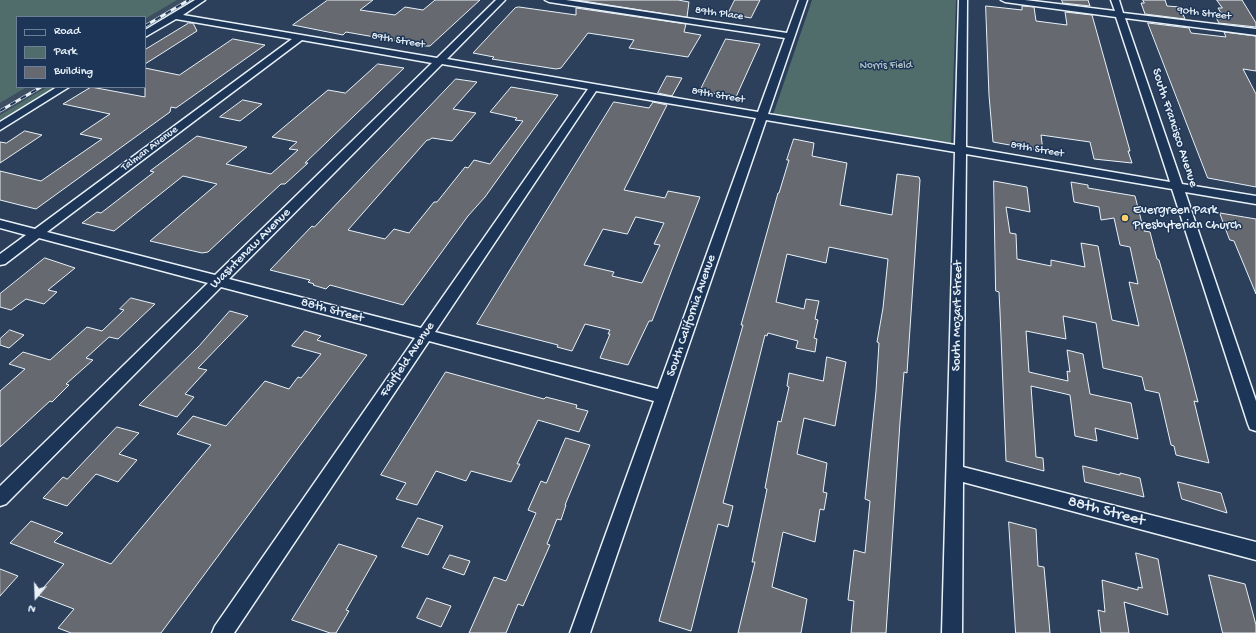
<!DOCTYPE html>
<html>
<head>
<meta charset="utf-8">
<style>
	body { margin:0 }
	#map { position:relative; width:1256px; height:633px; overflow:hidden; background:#2c405c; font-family:"Gochi Hand",sans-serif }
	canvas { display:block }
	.legend { position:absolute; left:16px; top:16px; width:130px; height:72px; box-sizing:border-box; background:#1d3557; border:1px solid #6e8097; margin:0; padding:5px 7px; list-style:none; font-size:12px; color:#e8f1f8 }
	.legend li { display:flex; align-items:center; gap:8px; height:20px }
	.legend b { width:20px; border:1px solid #6e8097 }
	.north { position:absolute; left:16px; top:577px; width:40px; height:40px; -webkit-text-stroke:3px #1d3557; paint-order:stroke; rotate:199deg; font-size:11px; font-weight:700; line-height:16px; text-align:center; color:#e8f1f8 }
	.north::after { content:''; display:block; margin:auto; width:14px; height:18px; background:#e8f1f8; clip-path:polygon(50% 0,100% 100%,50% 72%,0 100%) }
</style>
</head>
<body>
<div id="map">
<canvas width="1256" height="633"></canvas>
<ul class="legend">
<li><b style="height:5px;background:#1d3557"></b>Road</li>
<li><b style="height:11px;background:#516d6b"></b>Park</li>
<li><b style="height:11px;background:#666a70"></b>Building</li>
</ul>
<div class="north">N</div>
</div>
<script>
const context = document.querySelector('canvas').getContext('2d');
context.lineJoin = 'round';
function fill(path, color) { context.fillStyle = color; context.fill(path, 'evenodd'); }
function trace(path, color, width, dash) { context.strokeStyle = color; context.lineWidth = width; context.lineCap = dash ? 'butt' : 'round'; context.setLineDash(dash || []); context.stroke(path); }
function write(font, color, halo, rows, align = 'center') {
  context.font = font + ' "Gochi Hand",sans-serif'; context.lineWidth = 3; context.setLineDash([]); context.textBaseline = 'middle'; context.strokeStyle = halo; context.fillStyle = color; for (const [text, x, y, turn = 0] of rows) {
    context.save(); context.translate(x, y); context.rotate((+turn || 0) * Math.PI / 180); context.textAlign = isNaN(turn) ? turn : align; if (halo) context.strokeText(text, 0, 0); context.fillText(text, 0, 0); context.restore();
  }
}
fill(new Path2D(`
	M177 0H194L145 29V19Z
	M27 87H47L0 115V103Z`), '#3d4d62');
fill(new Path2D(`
	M0 0H177L145 19V17H17V87H27L0 103Z
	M812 0H956L951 145 773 115Z
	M47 87H60L0 123V115Z`), '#516d6b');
const building = new Path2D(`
	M328 0H373L360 10 395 15 405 7 423 10 435 0H480L430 46H426L346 32 343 35 293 25Z
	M577 0H678L689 2 687 17Z
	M735 0H760L751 18 728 14Z
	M1062 0H1088L1090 6 1063 3Z
	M1143 0H1165L1167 6 1180 7 1185 19 1145 14 1141 3H1144Z
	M1217 0H1242L1256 23V27L1219 23 1213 12 1221 13 1218 8H1222Z
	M986 6 1022 10V6L1034 7 1036 21 1067 25 1065 12 1092 15 1130 151H1128L1132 163 1094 159 1090 142 1041 135 1043 151 993 142 989 95Z
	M519 7 576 15V8L686 24 684 32 701 35 688 57 629 48 634 40 588 33 561 68 556 69 492 59 494 57 473 53 515 8Z
	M189 23H193L197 31 145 64V50Z
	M1148 23 1189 28 1191 33 1226 37 1224 32 1256 36V71L1243 69 1256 94V187L1208 178Z
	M233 39 265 45 176 108 171 107 170 112 36 209 0 200V171L41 181 102 139 80 134 110 114 63 104 91 87 145 97V68L179 75Z
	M726 39 760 44 736 97 700 91Z
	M378 64 404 68 305 163H308L285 184H281L208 252 202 253 150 241 217 184 183 176 114 231 82 223 97 212 101 213 154 172 150 171 197 136 247 147 226 164 271 174 298 150 289 149 297 142 272 137 328 90 345 93Z
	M667 76 682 78 672 96 658 93Z
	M456 79 477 82 453 109 476 113 452 141 432 138 429 140H427L348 230 385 239 394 229 409 233 434 202H437L465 167 468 168 474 160 490 164 523 121 515 120 517 118 490 112 511 87 558 95 485 197 468 216 403 305 330 285 326 289 313 285 314 284 308 282 310 280 270 270 312 226 314 227Z
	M243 100 262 104 240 121 220 117Z
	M614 102 649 108 653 102 667 105 624 190 665 198 668 191 700 197 652 321H649L628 365 600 358 610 334H608L610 330 585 324 572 351 557 347 558 345 477 324ZM636 217 664 223 654 244 660 245 642 283 612 276 614 272 584 265 603 229 627 234Z
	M25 131 42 135 0 163V142L6 143Z
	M794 139 814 143 812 156 847 163 840 205 892 215 897 174 919 177 920 180 907 373 904 372 900 422 886 633H851L854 601 848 600 854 550 865 553 870 501 865 499 876 391 879 343 877 342 883 308 888 259 829 247 826 263 787 254 776 302 804 309 806 299 819 301 815 319 818 320 814 338 817 339 815 352 796 348 798 341 768 333 767 336 765 335 723 503 733 506 728 527 718 524 691 631 659 621 698 485 743 325H741L778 193H779L789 160H787Z
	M994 181 1027 187 1030 212 1006 207 1010 233 1016 234 1017 259 1051 266V260L1085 267 1081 243 1098 246 1112 320 1139 326 1129 282 1138 284 1130 247 1120 245 1114 218 1101 220 1099 207 1074 202 1071 182 1088 185V188L1135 196 1144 231 1150 232 1157 259 1159 260 1186 356 1198 402 1194 401 1209 463 1176 455 1174 446 1171 445 1159 393 1145 390 1142 377 1103 368 1096 323 1063 316 1066 339 1026 331 1029 372 1068 381 1067 371 1070 372 1067 350 1083 354 1090 394 1131 403 1138 439 1095 428 1097 441 1075 436 1070 395 1031 386 1036 457 1043 458 1044 471 1006 461 1000 312 999 292 996 291Z
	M1220 213 1256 219V294L1234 241 1230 240Z
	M45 258 75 268 48 290 57 292 44 304 26 299 11 310 0 307V294Z
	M131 298 155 304 118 339 109 337 86 358 93 360 66 384 69 385 52 402 50 401 0 447V391L25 369 9 364 23 352 50 360 87 327 102 331 124 310 120 309Z
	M230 311 248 316 198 368 207 370 185 394 194 397 177 417 139 405 199 346Z
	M10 330 24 335 9 348 0 345V339Z
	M305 331 321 336 317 340 367 355 161 633H71L58 628 74 609 37 595 64 564 10 543 31 521 63 533 54 542 111 564 211 445 177 434 193 416 226 426 265 381 289 389 298 377 301 378 321 354 292 346Z
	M827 357 846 362 835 426 804 418 797 454 827 463 823 492 827 493 824 510 820 509 815 542 783 532 772 587 807 599 801 633H738L755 562H752L767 489 765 488 778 421 781 422 789 387 787 386 789 373 823 381Z
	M446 372 544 399 546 397 577 405 576 408 588 411 579 432 538 420 517 464H520L511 482 471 471 466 481 436 471 417 505 396 499 406 483 381 475Z
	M117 427 139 433 119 454 137 460 118 482 96 474 67 506 43 498 63 477 67 479Z
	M566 438 590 445 565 505H566L561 520 557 519 547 544 550 545 523 606 518 604 506 633H469L494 577 506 581 536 513 528 510 541 481 546 483Z
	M1083 466 1120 475V473L1140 478 1144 497 1085 482Z
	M1178 482 1221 493 1227 513 1182 499Z
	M418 518 443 526 428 555 402 547Z
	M1009 522 1036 529 1038 566 1044 567 1050 633H1016Z
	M339 544 377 556 346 610 349 611 336 633H330L292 620Z
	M1136 553 1158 559 1168 615 1124 602 1129 633H1101L1098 610 1105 612 1102 580 1138 590V587L1142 588Z
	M450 555 470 561 464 575 443 568Z
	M0 569 18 576 0 596Z
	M1209 575 1245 584 1256 625V633H1223Z
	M427 598 451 606 441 627 417 618Z`);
fill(building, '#666a70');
trace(building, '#e8f1f8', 1);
const minor = new Path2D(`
	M195 0H205L183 15 437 58 496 0H505L447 59 758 112 785 38 549 2 545 0H566L787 33 799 0H807L768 114 955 145 959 0H967L966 147 1170 182 1116 17 1005 2 1001 0H1025L1115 11 1111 0H1119L1123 13 1256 29V35L1125 18 1182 184 1256 196V204L1185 192 1256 401V431L1250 429 1248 424 1172 189 966 154 963 467 1256 542V560L963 482 962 633H942L955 152 766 120 590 633H570L654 401 429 341 234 633H212L215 626 415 338 221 287 6 504 0 506V486L208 283 39 238 5 264 0 265V254L26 235 0 228V220L35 229 292 39 176 19 145 37V30ZM302 40 432 63 215 275 47 232ZM442 64 588 89 421 328 229 279ZM596 91 756 118 658 389 435 332Z
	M57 87H69L0 130V122Z`);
trace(minor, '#e8f1f8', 3);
fill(minor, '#1d3557');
const rail = new Path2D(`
	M145 26 189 0
	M0 111 41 87`);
trace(rail, '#e8f1f8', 3);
trace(rail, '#1d3557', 2, [6]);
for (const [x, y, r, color] of [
	[1125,218,4,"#ffd166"]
]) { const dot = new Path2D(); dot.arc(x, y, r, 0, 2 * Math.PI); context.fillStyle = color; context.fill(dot); trace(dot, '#1d3557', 1.5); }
write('11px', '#e8f1f8', '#1d3557', [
	["89th Place",719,14,8],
	["90th Street",1204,14,7],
	["89th Street",398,41,10],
	["89th Street",718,96,10],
	["Talman Avenue",150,149,-37],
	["89th Street",1037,150,10]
]);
write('11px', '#b3c3c7', '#1d3557', [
	["Norris Field",886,66]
]);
write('13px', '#e8f1f8', '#1d3557', [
	["South Francisco Avenue",1174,128,72],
	["Washtenaw Avenue",251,249,-45],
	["88th Street",332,311,15],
	["South California Avenue",692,316,-71],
	["South Mozart Street",958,316,-89],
	["Fairfield Avenue",408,360,-56]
]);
write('13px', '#e8f1f8', '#1d3557', [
	["Evergreen Park",1133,211],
	["Presbyterian Church",1133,226]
], 'left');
write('16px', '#e8f1f8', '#1d3557', [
	["88th Street",1106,512,15]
]);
</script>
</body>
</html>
